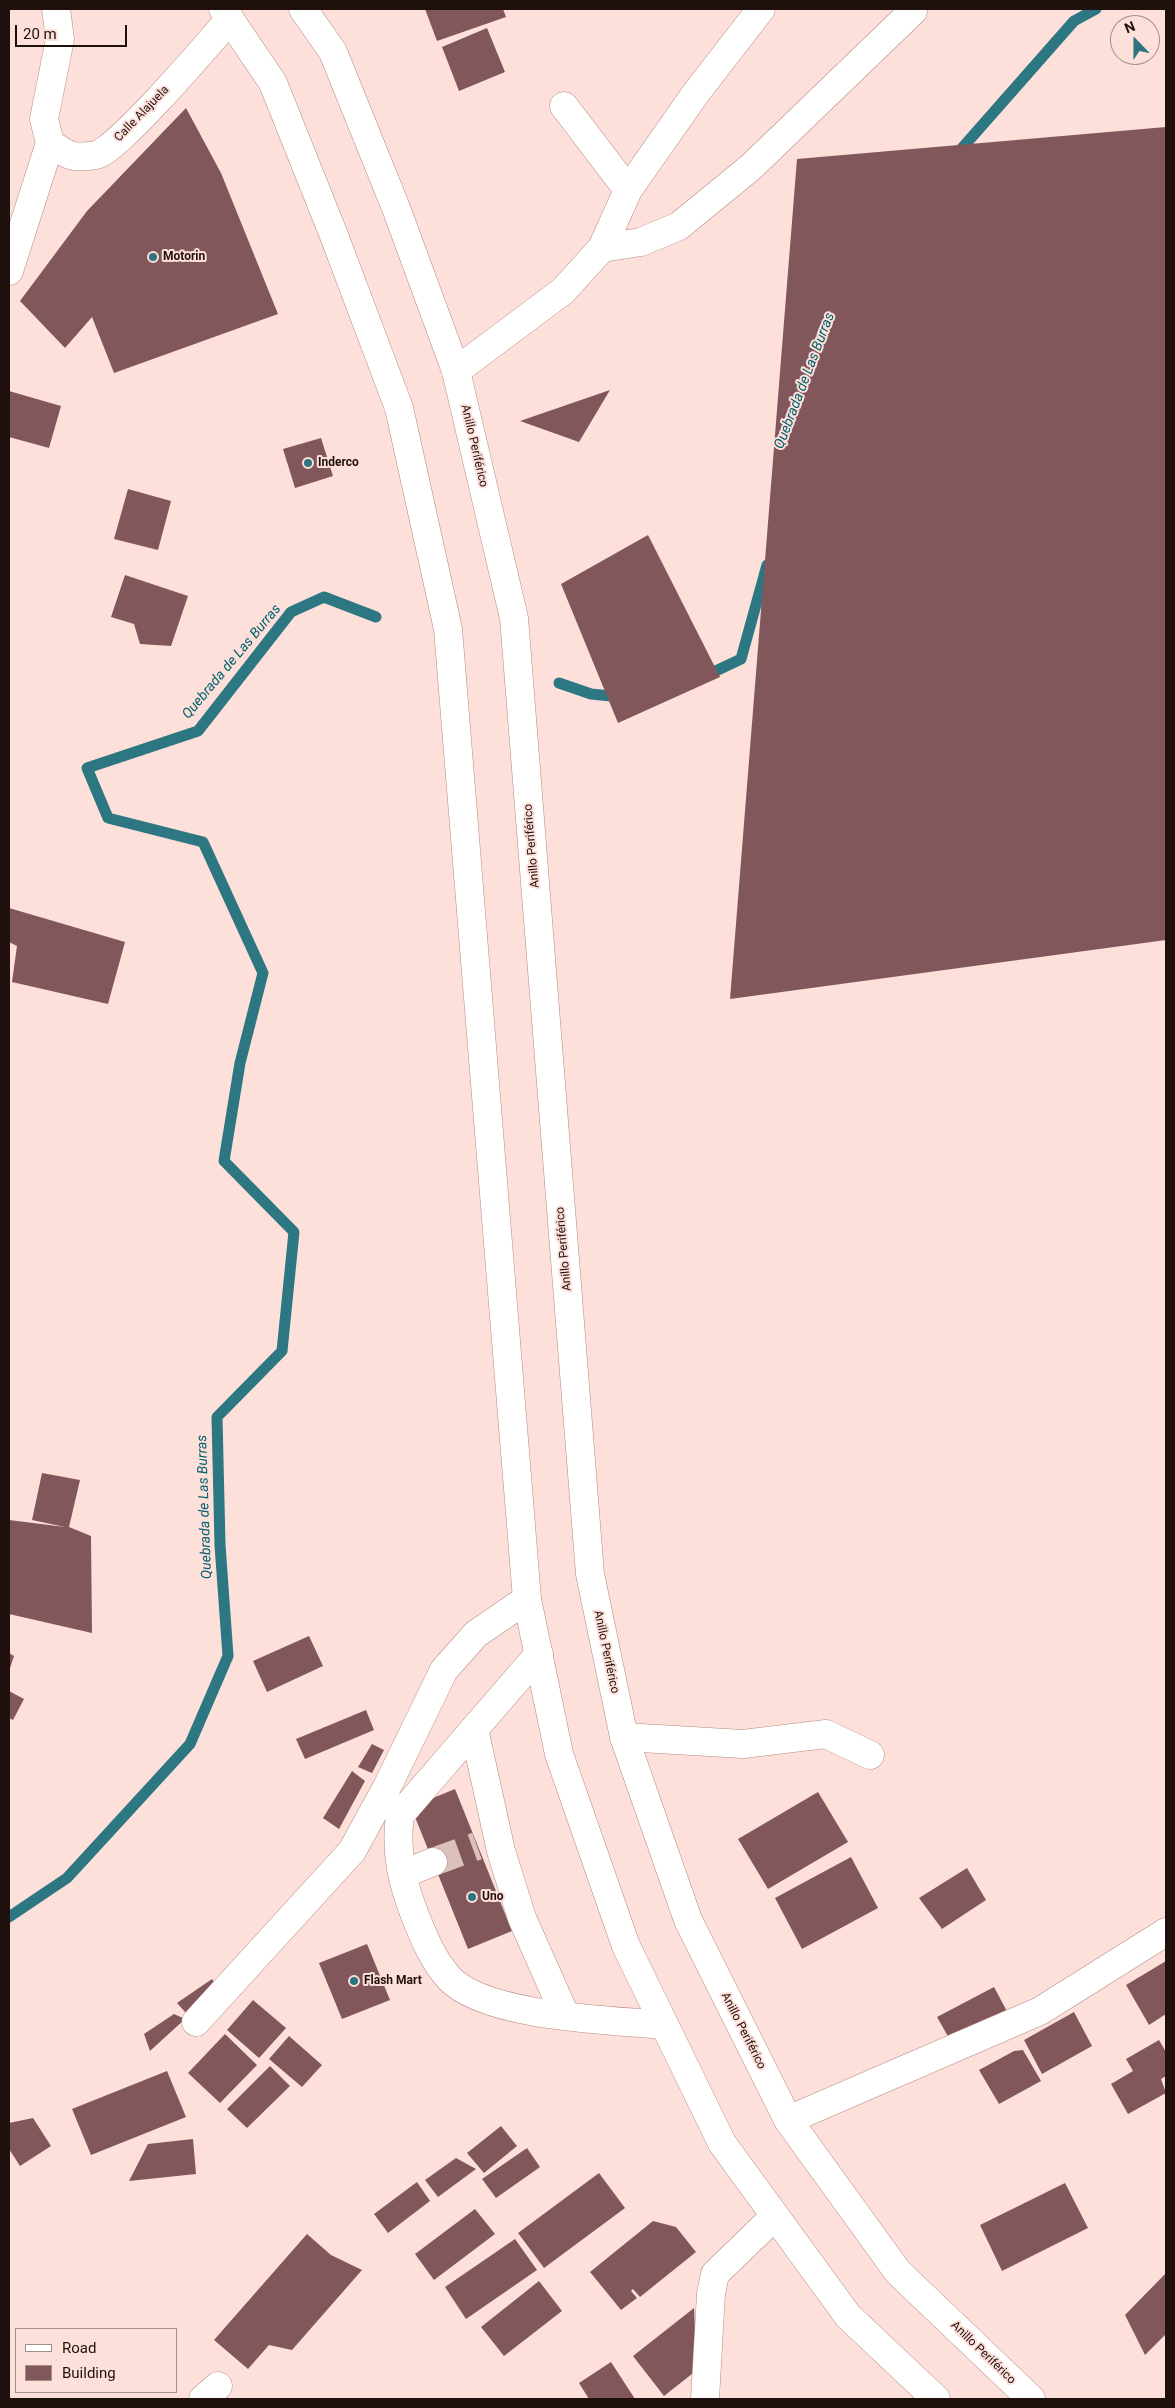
<!DOCTYPE html>
<html>
<head>
<meta charset="utf-8">
<style>
	body { margin:0 }
	#map { position:relative; width:1175px; height:2408px; overflow:hidden; background:#fde0da; font-family:Roboto,sans-serif }
	canvas { display:block }
	.frame { position:absolute; inset:0; border:10px solid #20100d; pointer-events:none }
	.legend { position:absolute; left:15px; top:2328px; width:162px; height:65px; box-sizing:border-box; background:#fde0da; border:1px solid #a58d88; margin:0; padding:6px 9px; list-style:none; font-size:15px; color:#20100d }
	.legend li { display:flex; align-items:center; gap:10px; height:25px }
	.legend b { width:25px; border:1px solid #a58d88 }
	.north { position:absolute; left:1110px; top:15px; width:50px; height:50px; box-sizing:border-box; background:#fde0da; border:1px solid #a58d88; border-radius:50%; rotate:338deg; font-size:14px; font-weight:700; line-height:20px; text-align:center; color:#20100d }
	.north::after { content:''; display:block; margin:auto; width:18px; height:22px; background:#2d7480; clip-path:polygon(50% 0,100% 100%,50% 72%,0 100%) }
	.scale { position:absolute; left:15px; top:25px; width:112px; height:22px; box-sizing:border-box; border:2px solid #20100d; border-top:0; padding-left:6px; font-size:15px; line-height:18px; white-space:nowrap; color:#20100d; -webkit-text-stroke:4px #fde0da; paint-order:stroke }
</style>
</head>
<body>
<div id="map">
<canvas width="1175" height="2408"></canvas>
<div class="frame"></div>
<ul class="legend">
<li><b style="height:6px;background:#fff"></b>Road</li>
<li><b style="height:14px;background:#81575c"></b>Building</li>
</ul>
<div class="north">N</div>
<div class="scale">20 m</div>
</div>
<script>
const context = document.querySelector('canvas').getContext('2d');
context.lineJoin = 'round';
function trace(path, color, width, dash) { context.strokeStyle = color; context.lineWidth = width; context.lineCap = dash ? 'butt' : 'round'; context.setLineDash(dash || []); context.stroke(path); }
function fill(path, color) { context.fillStyle = color; context.fill(path, 'evenodd'); }
function write(font, color, halo, rows, align = 'center') {
  context.font = font + ' Roboto,sans-serif'; context.lineWidth = 4; context.setLineDash([]); context.textBaseline = 'middle'; context.strokeStyle = halo; context.fillStyle = color; for (const [text, x, y, turn = 0] of rows) {
    context.save(); context.translate(x, y); context.rotate((+turn || 0) * Math.PI / 180); context.textAlign = isNaN(turn) ? turn : align; if (halo) context.strokeText(text, 0, 0); context.fillText(text, 0, 0); context.restore();
  }
}
trace(new Path2D(`
	M956 155 1074 21 1096 9
	M703 677 741 659 767 565
	M559 683 591 694 621 697
	M9 1917 67 1878 190 1744 228 1656 220 1545 217 1417 282 1351 294 1232 224 1161 240 1063 263 973 203 842 108 818 87 768 198 731 291 612 324 597 376 617`), '#2d7783', 11);
fill(new Path2D(`
	M425 9H503L506 17 437 41Z
	M487 28 505 72 459 91 442 47Z
	M186 108 221 173 278 314 114 373 92 317 65 348 20 301 87 211Z
	M1166 127V940L730 999 797 159Z
	M610 390 579 442 520 421Z
	M9 391 61 406 49 448 9 437Z
	M321 438 333 476 295 488 283 449Z
	M128 489 171 501 158 550 114 539Z
	M648 535 720 677 618 723 561 584Z
	M125 575 188 596 171 646 140 644 134 624 111 617Z
	M9 908 125 942 108 1004 12 982 17 946 9 942Z
	M42 1473 80 1480 69 1527 91 1536 92 1633 9 1614V1520L65 1527 32 1520Z
	M309 1636 323 1666 267 1692 253 1661Z
	M9 1653 14 1656 9 1671Z
	M9 1691 24 1699 13 1720 9 1718Z
	M366 1710 374 1730 305 1759 296 1739Z
	M372 1744 384 1750 372 1773 358 1767Z
	M352 1771 365 1781 339 1829 323 1818Z
	M455 1789 512 1931 468 1949 411 1807Z
	M818 1792 848 1842 768 1889 738 1839Z
	M851 1857 878 1908 802 1949 775 1898Z
	M967 1868 986 1900 942 1929 919 1898Z
	M367 1944 390 2000 342 2019 319 1963Z
	M1166 1961V2014L1149 2025 1126 1985Z
	M212 1979 220 1991 186 2013 177 2003Z
	M994 1987 1010 2017 954 2047 937 2017Z
	M253 2000 286 2028 259 2058 227 2030Z
	M1074 2012 1092 2046 1042 2074 1024 2040Z
	M174 2014 185 2019 150 2051 144 2034Z
	M225 2034 257 2065 220 2103 188 2073Z
	M289 2036 322 2065 302 2087 269 2059Z
	M1159 2040 1166 2052V2076L1161 2079 1166 2093 1128 2114 1111 2084 1133 2071 1126 2059Z
	M1023 2050 1041 2081 999 2104 979 2070 1014 2051Z
	M270 2066 290 2086 247 2128 227 2109Z
	M167 2071 186 2117 91 2155 72 2109Z
	M33 2118 51 2146 20 2166 9 2149V2123Z
	M501 2126 517 2146 484 2173 467 2153Z
	M193 2139 196 2174 129 2181 148 2144Z
	M527 2148 540 2167 496 2198 482 2179Z
	M456 2158 476 2169 438 2197 425 2180Z
	M599 2173 625 2208 544 2268 518 2233Z
	M417 2182 430 2201 388 2233 374 2214Z
	M1065 2183 1088 2228 1002 2271 980 2225Z
	M475 2209 495 2234 434 2280 415 2254Z
	M653 2221 676 2227 696 2252 640 2297 633 2289 631 2291 637 2298 621 2310 590 2272Z
	M307 2234 331 2255 362 2270 292 2350 269 2345 248 2369 214 2340Z
	M515 2239 537 2270 466 2319 445 2287Z
	M1166 2273V2334L1145 2355 1125 2315Z
	M539 2281 562 2311 504 2356 481 2327Z
	M694 2308 697 2370 664 2396 633 2356Z
	M611 2362 635 2399H589L579 2383Z`), '#81575c');
trace(new Path2D(`
	M433 1862 477 1846`), '#dcc1bb', 28, [28, 14]);
const minor = new Path2D(`
	M56 9 60 39 44 119 50 143C68 156 73 159 96 155 117 151 210 42 230 19
	M564 106 628 190
	M602 248 641 242 679 226 751 167 913 11
	M9 271 50 143
	M456 371 563 291 602 248 628 190 696 93 761 9
	M539 1654 400 1815C395 1853 402 1883 416 1918 425 1940 433 1960 449 1978 485 2017 611 2020 664 2025
	M474 1729 501 1851 522 1918 565 2015
	M624 1737 743 1744 826 1734 870 1755
	M403 1874 433 1862
	M196 2022 352 1851 387 1787 444 1670 476 1634 527 1599
	M788 2120 1040 2011 1166 1932
	M203 2399 218 2386
	M705 2399 711 2294 715 2274 775 2216`);
const highway = new Path2D(`
	M223 9 273 83 333 233 399 408 448 629 527 1599 559 1754 626 1946 722 2143 848 2316 936 2399
	M303 9 333 52 396 208 456 371 514 618 590 1574 624 1737 688 1920 788 2120 898 2272 1031 2399`);
trace(minor, '#b68a81', 29);
trace(highway, '#b68a81', 29);
trace(minor, '#fff', 28);
trace(highway, '#fff', 28);
for (const [x, y, r, color] of [
	[153,257,5,"#2d7480"],
	[308,463,5,"#2d7480"],
	[472,1897,5,"#2d7480"],
	[354,1981,5,"#2d7480"]
]) { const dot = new Path2D(); dot.arc(x, y, r, 0, 2 * Math.PI); context.fillStyle = color; context.fill(dot); trace(dot, '#fde0da', 2); }
write('12px', '#20100d', '#fde0da', [
	["Calle Alajuela",142,114,-46],
	["Anillo Periférico",474,446,77],
	["Anillo Periférico",532,846,-95],
	["Anillo Periférico",564,1249,-95],
	["Anillo Periférico",606,1652,78],
	["Anillo Periférico",743,2031,63],
	["Anillo Periférico",983,2353,44]
]);
write('bold 12px', '#20100d', '#fde0da', [
	["Motorin",163,257],
	["Inderco",318,463],
	["Uno",482,1897],
	["Flash Mart",364,1981]
], 'left');
write('italic 14px', '#00616f', '#fde0da', [
	["Quebrada de Las Burras",805,381,-69],
	["Quebrada de Las Burras",232,662,-50],
	["Quebrada de Las Burras",205,1507,-92]
]);
</script>
</body>
</html>
